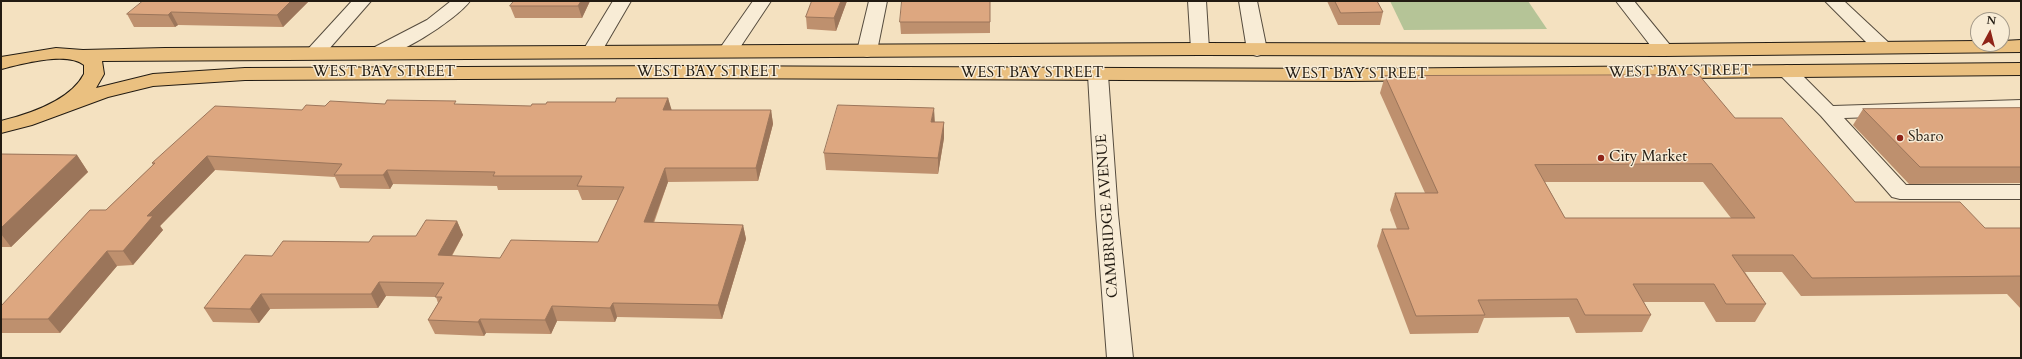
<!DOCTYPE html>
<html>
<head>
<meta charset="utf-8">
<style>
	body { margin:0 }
	#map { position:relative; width:2022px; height:359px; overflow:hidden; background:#f4e1c0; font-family:Cardo,serif }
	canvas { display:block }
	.frame { position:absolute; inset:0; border:2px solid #221b12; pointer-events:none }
	.north { position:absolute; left:1970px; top:12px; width:40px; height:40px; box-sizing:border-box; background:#f8ecd6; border:1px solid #a29888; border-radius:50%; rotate:7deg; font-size:11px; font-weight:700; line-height:16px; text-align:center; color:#221b12 }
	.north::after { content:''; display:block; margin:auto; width:14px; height:18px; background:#8f2418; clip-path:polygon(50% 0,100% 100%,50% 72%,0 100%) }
</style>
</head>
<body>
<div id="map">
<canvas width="2022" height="359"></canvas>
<div class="frame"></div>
<div class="north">N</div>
</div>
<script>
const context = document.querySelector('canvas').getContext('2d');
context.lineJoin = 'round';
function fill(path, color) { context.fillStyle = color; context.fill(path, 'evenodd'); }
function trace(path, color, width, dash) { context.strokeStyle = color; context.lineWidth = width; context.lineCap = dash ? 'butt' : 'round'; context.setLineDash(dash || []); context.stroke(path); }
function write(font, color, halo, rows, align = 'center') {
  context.font = font + ' Cardo,serif'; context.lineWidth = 3; context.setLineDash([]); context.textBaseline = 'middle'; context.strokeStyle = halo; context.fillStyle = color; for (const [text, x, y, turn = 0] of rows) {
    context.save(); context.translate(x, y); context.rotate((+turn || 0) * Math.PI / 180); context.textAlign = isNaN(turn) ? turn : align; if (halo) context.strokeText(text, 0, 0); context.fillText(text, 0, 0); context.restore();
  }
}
fill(new Path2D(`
	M1390 1H1528L1547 29 1404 30Z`), '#b5c497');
const minor = new Path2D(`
	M352 1H371L322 57 315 59 308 57 305 53 308 49Z
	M451 1H470C457 19 392 62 371 57L368 53 371 49 427 20Z
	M613 1H631L599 56 592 58 585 56 582 52Z
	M753 1H771L735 55 728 57 721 55 718 51Z
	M869 1H887L877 51 874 55 867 57 860 55 857 51Z
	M1188 1H1206L1209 49 1207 53 1200 55 1193 53 1191 49Z
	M1239 1H1257L1267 50 1264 54 1257 56 1250 54 1247 50Z
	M1616 1H1634L1674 50 1671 54 1664 56 1657 54Z
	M1825 1H1844L1889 43 1891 47 1889 51 1882 53 1875 51Z
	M1787 65 1794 67 1833 106 2021 100V112L1844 118 1906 185H2021V199H1900L1892 197 1821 116 1780 75 1777 71 1780 67Z
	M1098 69 1105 71 1108 75 1118 214 1133 358H1107L1096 214 1088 75 1091 71Z`);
const major = new Path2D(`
	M2021 40V52L1664 56 1200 55 102 61 104 74 96 88 153 74 245 68 681 66 1349 69 2021 63V75L1349 81 681 78 245 80 153 86 108 97 32 125 1 133V121C29 114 70 101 84 74V65C67 51 21 64 1 69V57L56 48 83 50 165 48 1200 43 1664 44 1978 41V44H2002V41Z`);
trace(minor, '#564c3e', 2);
trace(major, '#221b12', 2);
fill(minor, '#f8ecd6');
fill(major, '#eac080');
fill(new Path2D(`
	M309 1 283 27 178 25 175 27H134L127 14Z
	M590 1 582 18H515L510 6Z
	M812 1H847L836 31 807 29 806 17Z
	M990 1V33L901 34 900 22Z
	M1327 1H1377L1383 12 1380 25H1338Z
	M1385 76 1735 118 1855 202 1985 228H2021V309L2007 294 1801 296 1782 272H1745L1766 304 1755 322H1716L1704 302H1644L1651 315 1642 332 1576 333 1569 317 1484 318 1478 333 1410 334 1377 246 1382 229H1397L1390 210 1395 193H1425L1380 93ZM1545 182H1703L1731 218H1565Z
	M668 98 671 110H771L773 124 758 181 668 182 654 223 743 225 746 239 722 319 617 317 615 322 557 321 551 334 486 333 484 336 435 334 428 320 438 303 436 297 386 296 378 308 270 309 259 323 213 322 204 308 272 256 416 236 457 221 463 235 452 256 500 258 598 242 618 200H582L578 190H498L497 186 393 184 390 189 340 188 335 177 215 170 160 226 163 230 133 265 117 266 60 333H1V306L106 210 153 165 152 163 302 110 325 106 385 104 531 106 615 102Z
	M2021 108V183L1909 184 1853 125 1863 109Z
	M934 122H944V138L938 174 826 170 824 153Z
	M1 154 77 155 88 172 11 247H1Z`), '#be906e');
fill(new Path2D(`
	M291 1H309L283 27 277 15Z
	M581 1H590L582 18 578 6Z
	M841 1H847L836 31 834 18Z
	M171 12 178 25 175 27 168 15Z
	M668 98 672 111 663 110Z
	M934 108 935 124 931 122Z
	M771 110 773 124 758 181 756 168Z
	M944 122V138L938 174V158Z
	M77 155 88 172 11 247 1 234V228Z
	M207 156 215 170 160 226 163 230 133 265 123 251 147 216Z
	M665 168 668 182 648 236 644 222Z
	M387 170 393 184 390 189 383 175Z
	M457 221 463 235 444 269 438 255Z
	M743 225 746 239 722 319 718 305Z
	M107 251 117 266 60 333 48 319Z
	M379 282 386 296 378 308 371 294Z
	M261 294 270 309 259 323 250 309Z
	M613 303 617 317 615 322 610 308Z
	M552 306 557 321 551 334 545 320Z
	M480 319 486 333 484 336 478 322Z`), '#9b755a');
const building = new Path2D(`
	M143 1H291L277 15 171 12 168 15 127 14Z
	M514 1H581L578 6H510Z
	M812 1H841L834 18 806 17Z
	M902 1H990V22H900Z
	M1335 1H1377L1383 12 1341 13Z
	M1699 75 1735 118H1782L1855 202H1960L1985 228H2021V276L1812 278 1793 255H1732L1766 304H1726L1714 284H1633L1651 315H1585L1577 299 1478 300 1485 315 1416 316 1382 229H1409L1395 193H1438L1385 76ZM1712 164 1755 218H1565L1535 165Z
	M617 98H668L663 110H771L756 168H665L644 222 743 225 718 305 613 303 610 308 552 306 545 320 480 319 478 322 428 320 442 297H435L444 283 379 282 371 294H261L250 309 204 308 245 255 272 256 283 241 369 242 373 236H416L426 220 457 221 438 255 500 258 511 240 598 242 624 187 577 186 582 176H493L495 172 387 170 383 175H334L342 164 207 156 147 216H153L123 251H107L48 319H1V306L90 210H106L155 163H152L215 106 302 110 306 105 325 106 330 101 385 104 387 100 456 101 454 104 531 106 532 104H546L547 102H615Z
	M838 105 934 108 931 122H944L938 158 824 153Z
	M2021 108V167H1920L1863 109Z
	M1 154 77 155 1 228Z`);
fill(building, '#dda780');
trace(building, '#9b755a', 1);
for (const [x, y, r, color] of [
	[1900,138,4,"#8f2418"],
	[1601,158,4,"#8f2418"]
]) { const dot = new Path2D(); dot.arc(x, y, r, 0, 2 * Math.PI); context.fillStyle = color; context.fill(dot); trace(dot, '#f8ecd6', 1.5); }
write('15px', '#221b12', '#f8ecd6', [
	["WEST BAY STREET",1680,72,-1],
	["WEST BAY STREET",384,73],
	["WEST BAY STREET",708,73],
	["WEST BAY STREET",1032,74],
	["WEST BAY STREET",1356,75],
	["CAMBRIDGE AVENUE",1108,216,-94]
]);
write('15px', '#221b12', '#f8ecd6', [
	["Sbaro",1908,138],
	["City Market",1609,158]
], 'left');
</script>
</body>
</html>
